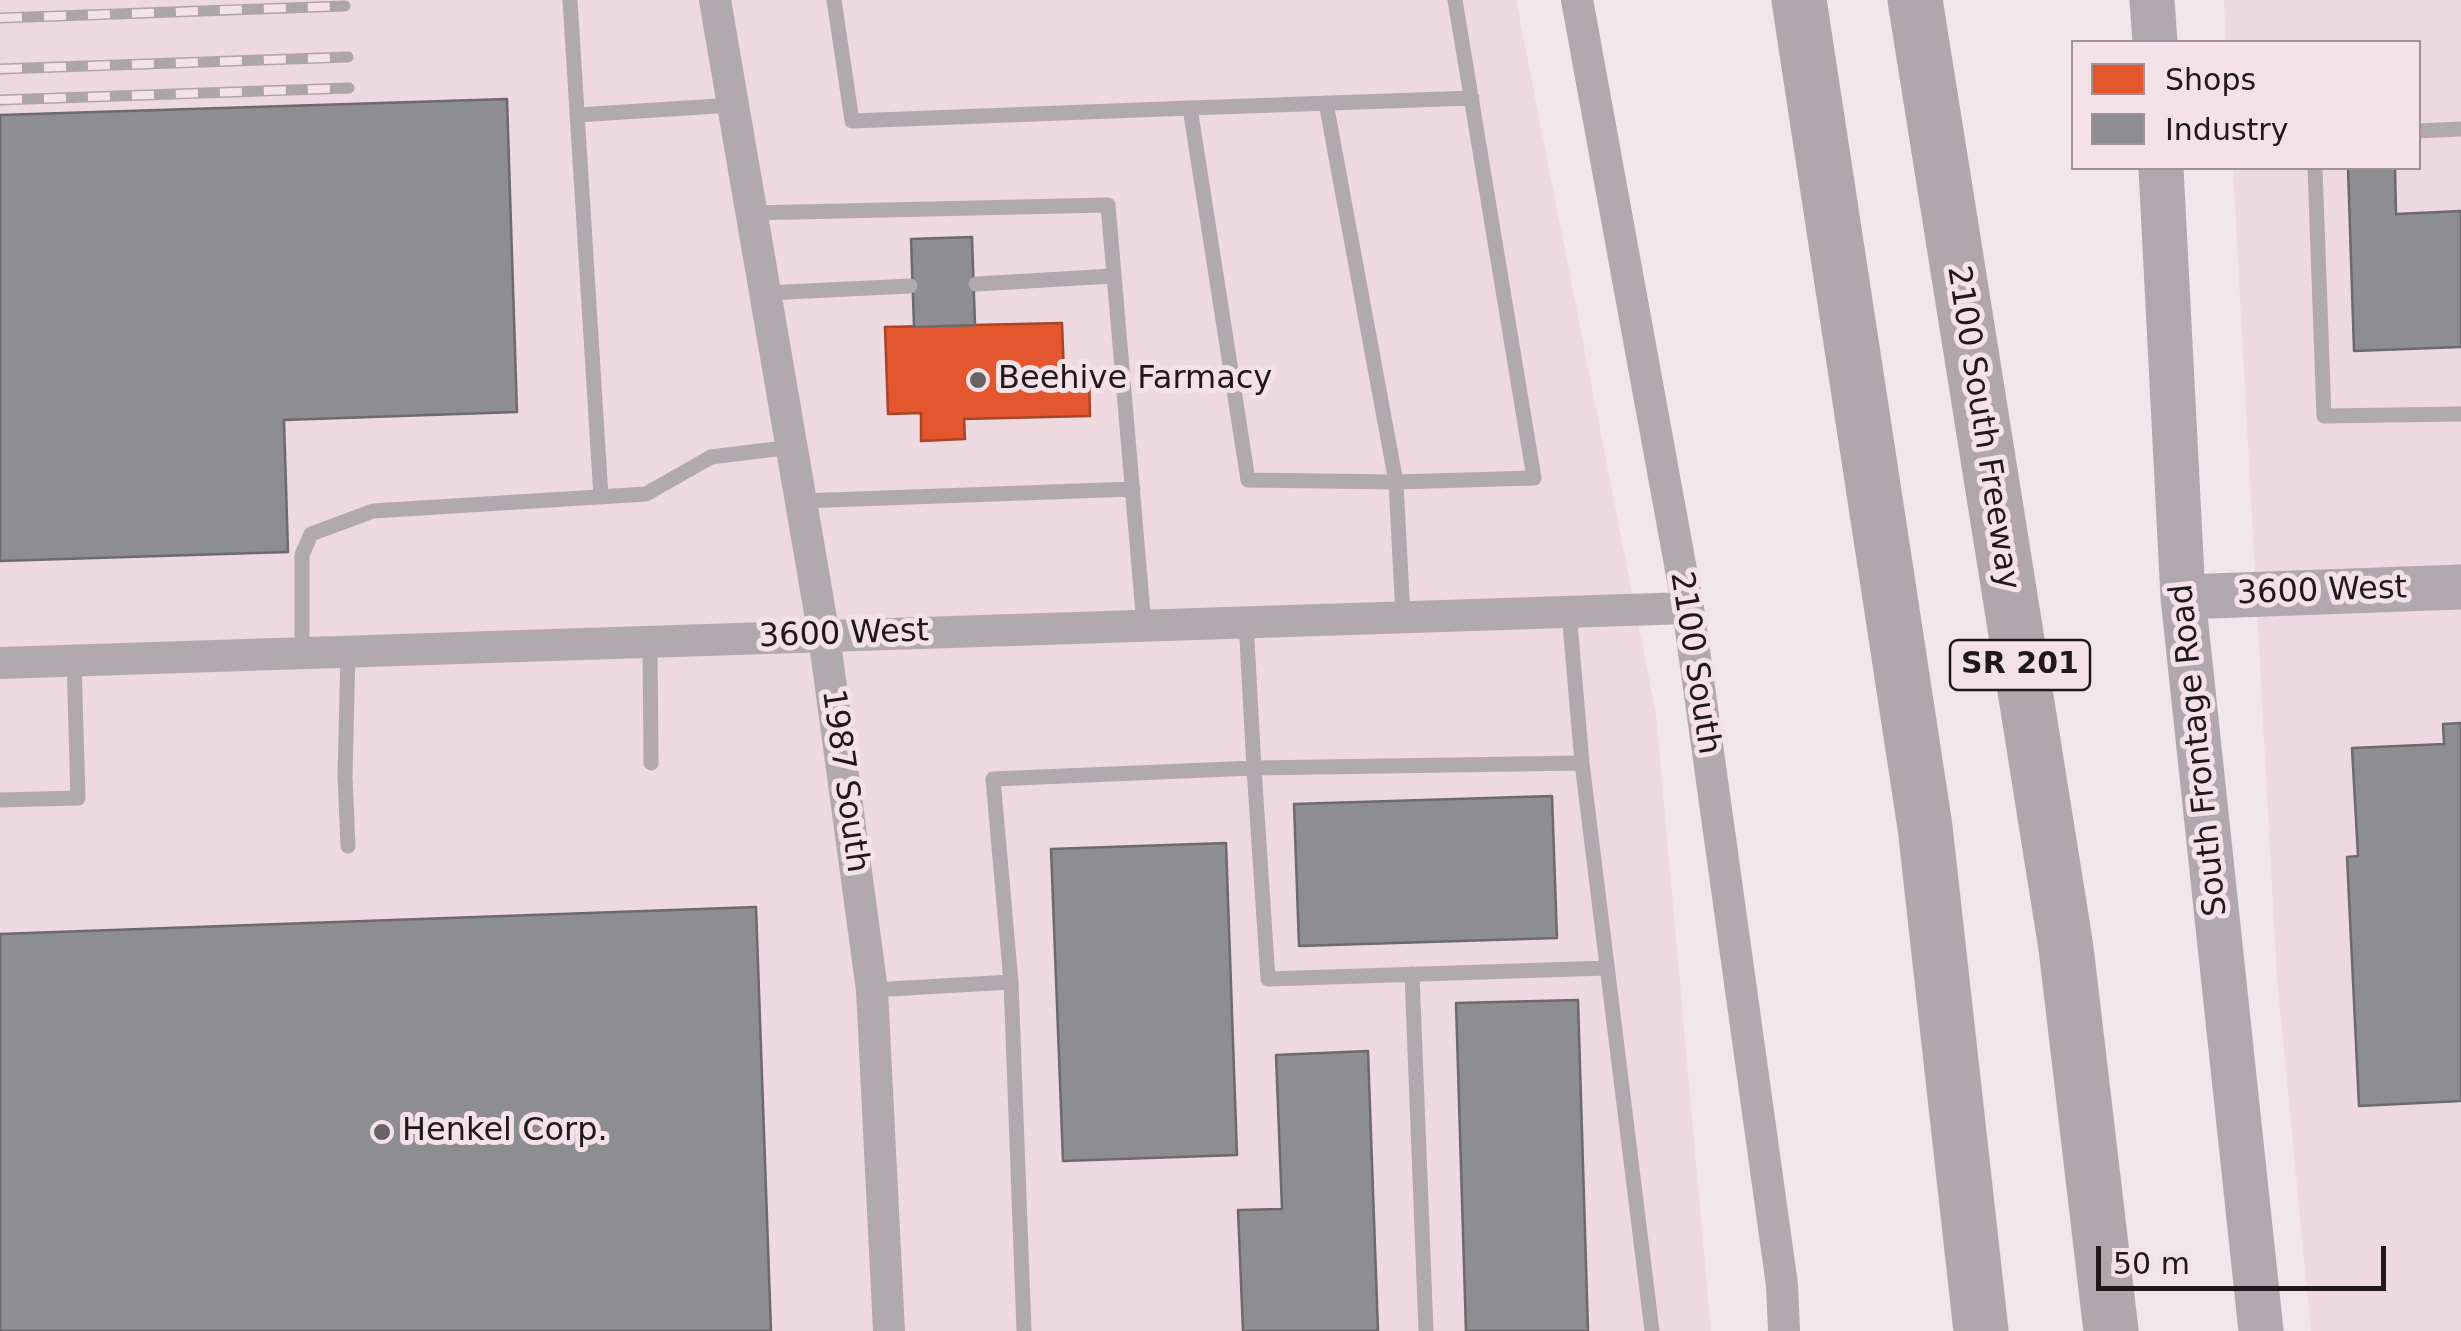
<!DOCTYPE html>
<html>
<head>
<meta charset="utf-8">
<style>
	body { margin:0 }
	#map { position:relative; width:2461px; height:1331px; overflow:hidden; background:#f1e6e9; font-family:"DejaVu Sans",sans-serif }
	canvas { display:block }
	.legend { position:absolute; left:2071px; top:40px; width:350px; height:130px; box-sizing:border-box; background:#f5e1e8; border:2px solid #a09196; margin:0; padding:12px 18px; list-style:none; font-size:30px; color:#20191b }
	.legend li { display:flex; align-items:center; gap:20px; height:50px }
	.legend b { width:50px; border:2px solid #a09196 }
	.scale { position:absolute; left:2096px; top:1246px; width:290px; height:45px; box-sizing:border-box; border:5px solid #20191b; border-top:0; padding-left:12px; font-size:30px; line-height:35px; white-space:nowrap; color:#20191b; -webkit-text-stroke:8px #f5e1e8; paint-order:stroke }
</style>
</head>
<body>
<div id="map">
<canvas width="2461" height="1331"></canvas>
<ul class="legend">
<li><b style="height:28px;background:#e4572e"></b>Shops</li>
<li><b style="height:28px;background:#8d8d92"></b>Industry</li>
</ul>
<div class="scale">50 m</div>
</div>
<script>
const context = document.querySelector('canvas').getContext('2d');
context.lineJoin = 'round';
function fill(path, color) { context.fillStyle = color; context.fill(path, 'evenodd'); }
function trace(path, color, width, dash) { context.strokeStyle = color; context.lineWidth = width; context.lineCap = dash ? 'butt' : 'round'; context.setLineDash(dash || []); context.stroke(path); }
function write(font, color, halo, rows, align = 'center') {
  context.font = font + ' "DejaVu Sans",sans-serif'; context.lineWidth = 10; context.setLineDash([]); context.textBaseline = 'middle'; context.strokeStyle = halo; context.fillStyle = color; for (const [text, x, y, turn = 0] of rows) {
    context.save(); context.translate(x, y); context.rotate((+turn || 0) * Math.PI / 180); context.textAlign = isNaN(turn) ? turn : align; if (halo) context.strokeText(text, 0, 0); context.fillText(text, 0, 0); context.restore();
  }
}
fill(new Path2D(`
	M0 0H1516L1656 715 1711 1331H0Z
	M2224 0H2461V1331H2311L2277 978 2233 168H2418V42H2226Z`), '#eed9e1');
const shops = new Path2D(`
	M1062 323 1064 374H1089L1090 416 964 419 965 439 921 441V413L888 414 885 327Z`);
fill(shops, '#e4572e');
trace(shops, '#a94428', 2.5);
const industry = new Path2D(`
	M507 99 517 412 284 420 288 552 0 561V115Z
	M2348 168H2395L2396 214 2461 211V347L2354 351Z
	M972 237 975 325 914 327 911 239Z
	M2461 723V1101L2359 1106 2347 857 2358 856 2352 748 2444 744 2443 724Z
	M1552 796 1557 938 1299 946 1294 804Z
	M1226 843 1237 1155 1063 1161 1051 849Z
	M756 907 771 1331H0V934Z
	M1578 1000 1588 1331H1466L1456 1003Z
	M1368 1051 1378 1331H1243L1238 1210 1282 1209 1276 1055Z`);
fill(industry, '#8d8d92');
trace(industry, '#6c6a6e', 2.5);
trace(new Path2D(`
	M570 0 601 497
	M834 0 852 121 1190 108 1248 480 1396 482 1326 103
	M1190 108 1472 98
	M577 115 733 105
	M2418 131 2461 129
	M2315 168 2324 416 2461 414
	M751 213 1108 205 1144 625
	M976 284 1113 276
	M766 293 910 286
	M801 501 1133 489
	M1403 617 1396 482 1534 478 1455 0
	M1246 622 1254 768 1582 763 1569 612
	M650 642 651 763
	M302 653V555L311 534 373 511 646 494 711 457 792 447
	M1582 763 1652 1331
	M0 800 78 798 74 661
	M348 846 345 776 348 652
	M1412 974 1426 1331
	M1011 982 993 779 1254 768 1268 979 1607 968
	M872 990 1011 982 1024 1331`), '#b0aaae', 15);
trace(new Path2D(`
	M715 0 824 636 872 990 889 1331
	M1577 0 1688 608 1782 1285 1784 1331
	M0 663 1688 608`), '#b0aaae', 32);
trace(new Path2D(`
	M2152 0 2155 42
	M2161 168 2183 597 2261 1331
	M2183 597 2461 587`), '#b0a8ae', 45);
trace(new Path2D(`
	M1799 0 1925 827 1981 1331
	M1915 0 2066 948 2111 1331`), '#b0a6ac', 55);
const rail = new Path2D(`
	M0 18 345 6
	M0 69 348 57
	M0 100 349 88`);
trace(rail, '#ada6a9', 11);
trace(rail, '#f5e1e8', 8, [22]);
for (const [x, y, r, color] of [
	[978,380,10,"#696163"],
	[382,1132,10,"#696163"]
]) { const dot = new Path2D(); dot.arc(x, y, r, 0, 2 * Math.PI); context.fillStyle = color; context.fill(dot); trace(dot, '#f5e1e8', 4); }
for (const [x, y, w] of [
	[2020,665,140]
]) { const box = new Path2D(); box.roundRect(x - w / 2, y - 25, w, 50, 8); context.fillStyle = '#f5e1e8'; context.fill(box); trace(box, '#20191b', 2.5); }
write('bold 30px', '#20191b', null, [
	["SR 201",2020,665]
]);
write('32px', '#20191b', '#f5e1e8', [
	["Beehive Farmacy",998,380],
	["Henkel Corp.",402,1132]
], 'left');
write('32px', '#20191b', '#f5e1e8', [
	["2100 South Freeway",1982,428,81],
	["3600 West",2322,592,-2],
	["3600 West",844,635,-2],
	["2100 South",1694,663,81],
	["South Frontage Road",2200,750,-96],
	["1987 South",844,781,82]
]);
</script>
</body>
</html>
